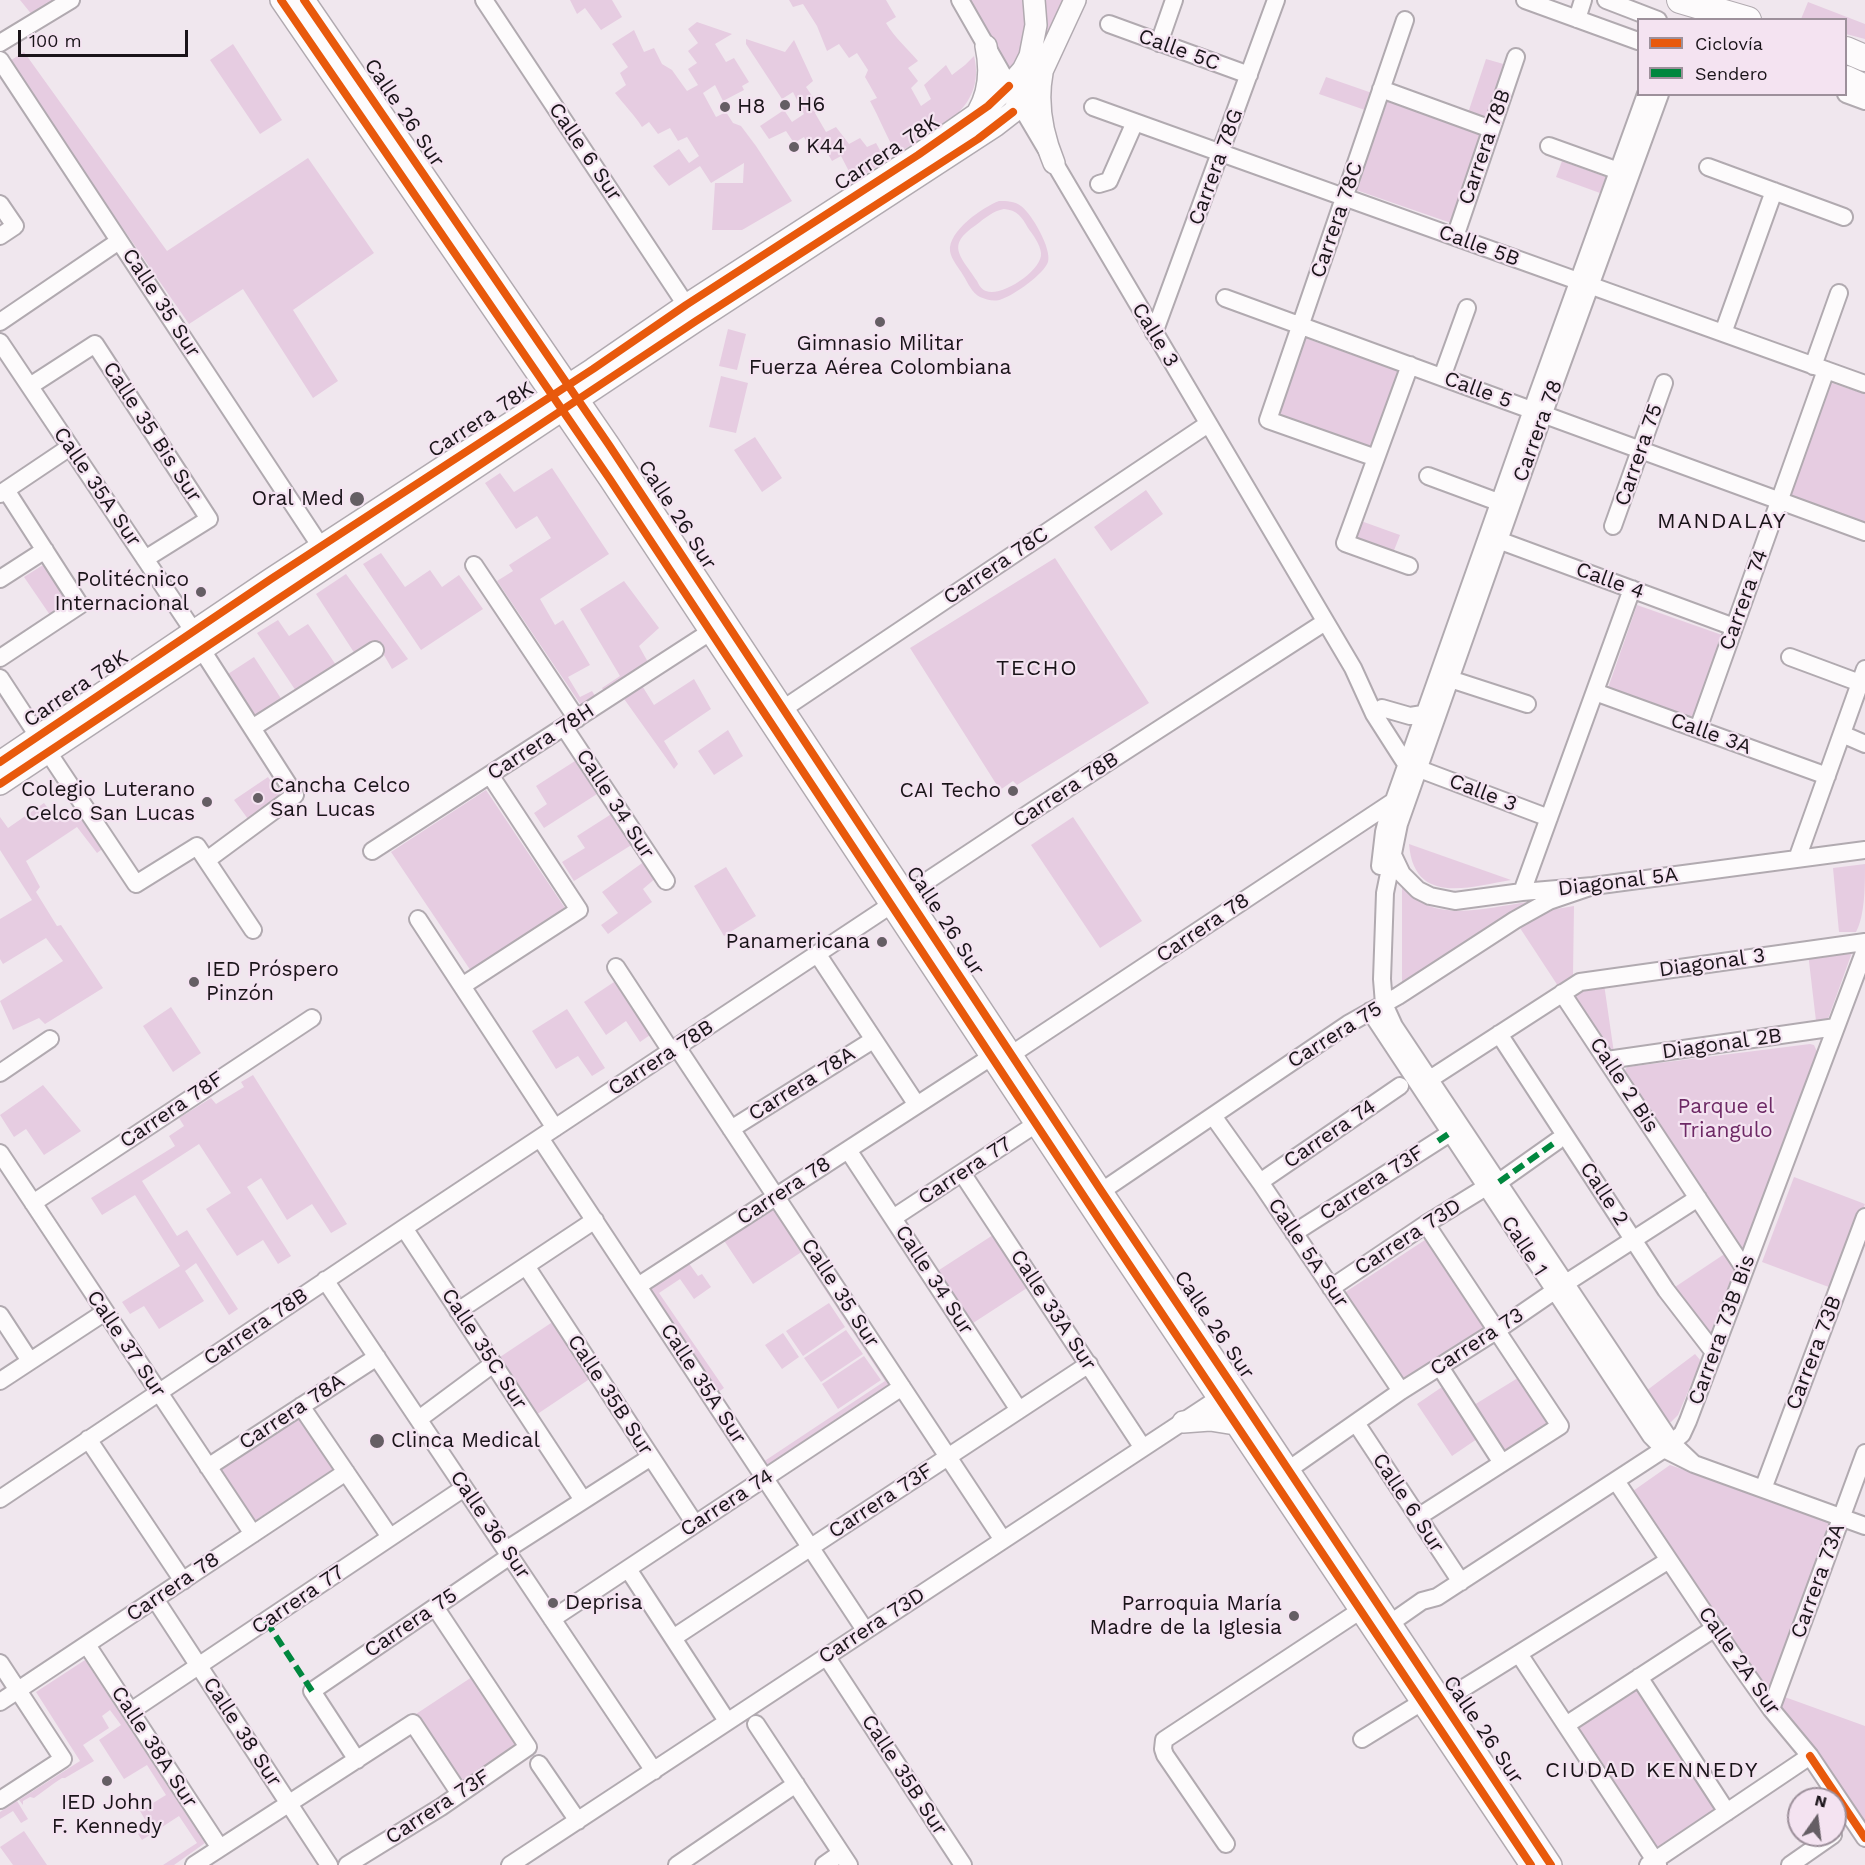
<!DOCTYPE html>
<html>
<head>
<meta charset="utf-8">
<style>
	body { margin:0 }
	#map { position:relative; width:1865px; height:1865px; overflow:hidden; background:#f0e7ee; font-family:"Work Sans",sans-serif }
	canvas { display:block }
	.legend { position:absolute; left:1637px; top:18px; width:210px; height:78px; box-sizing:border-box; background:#f4e3f1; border:2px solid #9d909b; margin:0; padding:8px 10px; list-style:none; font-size:18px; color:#1a1419 }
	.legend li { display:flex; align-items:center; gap:12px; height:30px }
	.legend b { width:30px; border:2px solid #9d909b }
	.north { position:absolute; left:1787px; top:1787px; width:60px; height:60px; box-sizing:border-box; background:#f4e3f1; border:2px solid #9d909b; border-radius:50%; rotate:14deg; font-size:16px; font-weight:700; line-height:24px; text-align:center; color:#1a1419 }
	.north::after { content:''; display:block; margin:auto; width:21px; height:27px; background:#655e64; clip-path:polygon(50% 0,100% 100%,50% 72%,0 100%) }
	.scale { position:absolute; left:18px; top:30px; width:170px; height:27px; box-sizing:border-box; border:3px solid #1a1419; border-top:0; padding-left:8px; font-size:18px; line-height:21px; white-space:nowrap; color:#1a1419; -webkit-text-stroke:4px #f4e3f1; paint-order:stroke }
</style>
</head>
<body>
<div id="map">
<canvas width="1865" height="1865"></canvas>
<ul class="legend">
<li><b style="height:8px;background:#e8590c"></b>Ciclovía</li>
<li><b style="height:8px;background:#00873e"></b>Sendero</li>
</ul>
<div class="north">N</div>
<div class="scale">100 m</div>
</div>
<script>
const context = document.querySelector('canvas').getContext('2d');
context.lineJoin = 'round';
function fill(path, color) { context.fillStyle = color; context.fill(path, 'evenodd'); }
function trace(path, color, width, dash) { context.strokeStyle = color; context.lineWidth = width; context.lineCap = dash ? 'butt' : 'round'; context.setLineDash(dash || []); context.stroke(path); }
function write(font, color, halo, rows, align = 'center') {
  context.font = font + ' "Work Sans",sans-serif'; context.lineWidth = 4.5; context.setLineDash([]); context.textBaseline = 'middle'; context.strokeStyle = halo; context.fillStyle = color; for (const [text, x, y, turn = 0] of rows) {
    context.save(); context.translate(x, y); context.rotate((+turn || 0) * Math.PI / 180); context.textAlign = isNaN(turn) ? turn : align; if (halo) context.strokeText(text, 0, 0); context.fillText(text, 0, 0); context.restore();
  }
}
fill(new Path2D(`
	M20 0H57L33 16Z
	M570 0H612L622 17 601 30 585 8 577 14Z
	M789 0H886L896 17 886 23C895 38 907 48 918 61L908 68 918 81 911 88 921 106 931 99 924 85 946 65 952 75 965 65 974 56C987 110 935 130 897 154 886 136 880 119 870 101L877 98 865 77 868 70 857 53 849 58 839 44 827 51 817 26 803 4 793 7Z
	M964 0H1029V34L1010 78Z
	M1040 0H1065L1040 55Z
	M1808 2 1865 24V39L1846 34V20L1801 19Z
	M697 22 732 34 715 44 726 62 734 58 749 82 742 86 744 90 723 101 715 85 703 93 716 117 726 112 733 123 741 126 756 146 792 201 742 230H712L715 183H743L744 163 711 183 700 166 669 186 653 166 679 149 689 163 699 156 687 137 678 141 670 128 658 134 649 122 642 127C634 114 624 105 615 93L626 85 620 73 628 67 612 44 634 30 644 52 654 48 662 64 672 70 687 91 698 85 688 69 697 63 688 51 698 43 688 29Z
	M746 39 785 52 794 40 813 81 806 87 819 106 815 113 826 132 836 127 849 144 860 138 867 147 876 143 886 161 854 181 841 156 832 161 823 145 812 151 804 137 794 143 786 131 769 139 760 126 784 110 792 122 804 114 793 92 782 99 746 44Z
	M233 44 282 120 260 134 210 60Z
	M24 52 167 251 308 158 374 253 293 310 338 381 313 398 243 289 189 324 8 62Z
	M1486 59 1507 65 1488 120 1468 113Z
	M1326 77 1372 93 1365 110 1319 94Z
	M1389 97 1484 131 1451 223 1356 190Z
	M1562 161 1606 177 1600 193 1556 177Z
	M999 201C1007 201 1014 201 1021 206 1032 214 1052 249 1048 262 1044 274 1014 295 1002 299 995 302 987 300 980 297 972 293 968 283 963 275 959 268 951 259 950 251 948 231 983 207 999 201ZM1004 209C1017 210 1022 217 1028 228 1033 235 1040 244 1041 253 1043 270 1001 298 986 291 981 289 979 285 977 281 961 256 945 246 976 225 985 218 993 211 1004 209Z
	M728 329 746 334 737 370 719 366Z
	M1305 338 1401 372 1373 450 1277 416Z
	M721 376 748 383 736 433 709 427Z
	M1829 382 1865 394V526L1788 499Z
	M755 437 782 478 762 492 734 450Z
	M552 468 609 554 540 599 555 625 563 620 590 665 568 677 580 697 592 691 597 699 583 708 497 581 513 571 509 565 551 538 537 516 516 529 485 483 500 473 514 492Z
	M1146 490 1163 514 1111 551 1094 527Z
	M1361 521 1400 535 1393 553 1355 538Z
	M381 553 405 587 430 570 442 587 459 575 483 609 421 650 363 564Z
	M1055 558 1149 703 1017 785 1013 781 1000 790 910 648Z
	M43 565 69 603 50 615 24 577Z
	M346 574 408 659 392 669 377 643 357 657 316 594Z
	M624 581 659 628 639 646 649 664 606 694 602 688 620 676 580 609Z
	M1637 605 1722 635 1693 718 1608 688Z
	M278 620 289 636 308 624 336 665 296 691 257 633Z
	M254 657 282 700 256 716 228 674Z
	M694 679 711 709 664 741 678 764 674 769 622 696 641 684 654 705Z
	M728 730 743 756 714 775 698 751Z
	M575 761 597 794 544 828 534 813 547 804 536 786Z
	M268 777 281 796 248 819 234 800Z
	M486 790 567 911 473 974 391 852Z
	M44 803 58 821 73 809 105 847 97 853 77 827 26 861 40 887 36 892 57 926 61 925 103 988 45 1024 39 1018 13 1030 0 1001 63 961 46 938 3 964 0 959V919L32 900 0 850V817L8 828Z
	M613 813 633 844 574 881 562 862 585 848 577 836Z
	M1073 817 1142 921 1100 948 1031 845Z
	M1409 844 1511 880C1469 887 1414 906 1409 844Z
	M645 861 657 877 643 889 652 902 608 934 601 925 618 913 602 892Z
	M1865 864C1865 885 1865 916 1856 932H1839L1833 868Z
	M726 867 756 916 724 936 694 886Z
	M1402 885C1430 925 1486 908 1527 902L1402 984Z
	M1574 906 1573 975 1558 986 1520 928 1550 910Z
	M1854 947 1828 1019 1816 1021 1808 953Z
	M614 982 650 1035 640 1042 626 1021 606 1035 584 1002Z
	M1604 984 1614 1053 1607 1055 1568 997 1580 988Z
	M171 1007 201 1053 173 1072 143 1026Z
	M567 1009 605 1068 592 1076 578 1056 556 1069 532 1031Z
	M1810 1044 1814 1045 1818 1054 1745 1252 1740 1254 1623 1074 1627 1067Z
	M253 1075 347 1224 331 1233 312 1204 287 1220 261 1178 247 1187 291 1256 278 1264 263 1240 237 1256 206 1209 231 1193 199 1144 142 1181 177 1236 187 1230 238 1309 229 1315 196 1263 185 1271 204 1301 159 1329 144 1306 130 1314 122 1302 180 1266 135 1195 102 1215 91 1198 175 1146 169 1136 184 1126 179 1118 211 1098 216 1104 244 1087 241 1082Z
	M43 1085 81 1131 44 1155 26 1129 14 1137 0 1115Z
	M1794 1177 1865 1204 1834 1289 1762 1262Z
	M773 1206 803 1251 753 1284 723 1239Z
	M993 1235 1027 1288 970 1325 936 1272Z
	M1428 1238 1488 1328 1404 1383 1344 1293Z
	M1729 1251 1736 1266 1710 1334 1672 1289Z
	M688 1262 698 1276 702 1274 711 1287 694 1299 680 1279 659 1293 724 1388 717 1393 648 1288Z
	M817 1272 892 1385 767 1467 763 1462 885 1381 814 1273Z
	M829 1303 845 1327 803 1356 786 1331Z
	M554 1321 591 1378 536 1415 497 1359Z
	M846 1330 863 1354 821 1382 804 1358Z
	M783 1333 799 1357 782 1369 765 1345Z
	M1695 1354 1701 1361 1678 1415 1671 1422 1667 1421 1646 1391Z
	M864 1356 881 1380 838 1409 822 1384Z
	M1521 1376 1551 1424 1504 1453 1474 1405Z
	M1442 1387 1477 1439 1452 1456 1417 1404Z
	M301 1413 337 1469 253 1522 218 1466Z
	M1670 1465 1835 1523 1771 1699 1633 1491Z
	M85 1660 205 1843 174 1865H163L197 1843 179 1816 142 1840 138 1834 149 1826 140 1811 166 1795 147 1765 124 1779 99 1740 121 1725 110 1710 102 1716 109 1728 83 1745 94 1761 65 1778H62C52 1784 44 1791 34 1798L30 1797 23 1801V1805L19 1800 80 1761 36 1692Z
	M475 1675 522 1745 463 1784 416 1714Z
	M1636 1683 1721 1812 1658 1853 1573 1725Z
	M1782 1696 1865 1726V1828L1780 1705Z
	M17 1801 28 1819 21 1823 13 1811 0 1819V1812Z
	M24 1831 47 1865H13L0 1847Z`), '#e6cce1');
const minor = new Path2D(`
	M484 0 686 305
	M960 0 1019 103 1353 668 1374 714 1406 764 1549 818
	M1525 0 1638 41
	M1606 0 1658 20
	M1577 19 1583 0
	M1109 24 1249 75
	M0 43 71 0
	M1159 43 1174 0
	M0 60 321 547
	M1381 89 1491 129
	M1660 94 1550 396 1399 824 1385 893 1382 979 1384 1004 1394 1026 1672 1443 1694 1464
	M1846 94 1865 101
	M1093 107 1865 384
	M1549 146 1627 174
	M1708 167 1844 217
	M1099 184 1109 181 1135 122
	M0 204 15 226 0 236
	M1455 237 1516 57
	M1225 298 1865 532
	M0 322 119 241
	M1154 333 1276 0
	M1723 333 1774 191
	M0 342 194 632
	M1813 366 1839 293
	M1442 377 1467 308
	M30 386 95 344 209 519 145 559
	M1376 458 1268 420 1405 20
	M1428 476 1509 506
	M0 494 70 447
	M1613 526 1664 383
	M1490 537 1734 627
	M474 565 577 719
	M1409 566 1345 543 1410 365
	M0 579 45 550
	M202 650 295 795 207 860
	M1790 657 1860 683
	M0 658 80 605 6 490
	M0 678 38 736
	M1450 679 1527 704
	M1595 692 1827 776
	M1382 708 1410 716 1423 714
	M783 709 1208 424
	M564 727 666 881
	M252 728 375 650
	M1698 729 1826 370
	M1842 734 1865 744
	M48 752 136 884 197 846 253 930
	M372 851 710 632
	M1392 853 1402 874 1418 890 1430 896 1455 901 1522 892 1593 886 1865 850
	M1797 859 1865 669
	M1380 866 1384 832 1387 820 1538 393 1646 94
	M1522 892 1632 589
	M418 919 555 1128
	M818 955 917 1105
	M616 967 671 1051
	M462 986 579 910 490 775
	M1562 993 1744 1268
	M1370 1011 1651 1436 1664 1449 1694 1464 1865 1526
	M1499 1034 1666 1290 1713 1351
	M677 1047 1003 1540
	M1012 1054 1394 801
	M1607 1060 1836 1027
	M0 1073 50 1039
	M1430 1079 1580 982 1865 942
	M1213 1116 1260 1182 1401 1391
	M731 1129 873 1040
	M540 1138 865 1630
	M848 1150 1019 1410
	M0 1153 253 1534
	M962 1173 1143 1448
	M1260 1182 1400 1086
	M1499 1182 1557 1141
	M1093 1197 1348 1024 1398 996 1515 920 1549 901 1593 886
	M33 1203 312 1018
	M893 1218 1036 1124
	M404 1228 583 1500
	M1294 1233 1450 1133
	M526 1266 695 1524
	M325 1280 654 1771
	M638 1286 991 1057
	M1331 1288 1426 1224 1486 1187
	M458 1311 595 1220
	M0 1315 30 1361
	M1440 1367 1502 1463
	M0 1381 105 1312
	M301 1406 390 1537
	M419 1419 493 1364
	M1356 1423 1461 1582
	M88 1439 183 1581
	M208 1467 377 1357
	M1288 1470 1401 1391 1496 1331 1566 1283 1698 1198
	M1616 1481 1732 1654 1771 1709 1810 1756 1865 1838
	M1763 1489 1865 1217
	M0 1499 404 1228 1034 810 1325 622
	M1418 1517 1560 1426 1426 1224
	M506 1550 651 1457
	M628 1569 727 1721
	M155 1599 329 1865
	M552 1619 902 1387
	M1382 1629 1422 1601 1437 1597 1664 1449 1682 1434 1688 1421 1865 950
	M673 1638 1089 1364
	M87 1645 220 1848
	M1519 1654 1658 1865
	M826 1656 963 1865
	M0 1663 63 1759 0 1800
	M1639 1677 1727 1812
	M1462 1689 1669 1560
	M0 1702 346 1472
	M1771 1709 1865 1453
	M131 1711 464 1488
	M756 1724 849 1865
	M1566 1725 1715 1628
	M1362 1739 1422 1702
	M357 1760 312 1691 510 1556
	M539 1764 578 1821
	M1226 1844 1165 1755 1163 1749 1164 1740 1361 1610
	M194 1865 413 1723 460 1794
	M347 1865 441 1807 528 1747 435 1607
	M510 1865 1228 1392
	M677 1865 796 1784
	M824 1865 841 1853
	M1648 1865 1810 1756
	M1790 1865 1833 1835`);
const major = new Path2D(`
	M281 0 609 478 1114 1242 1531 1865
	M304 0 609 445 1102 1192 1234 1388 1551 1865
	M1042 73C1036 105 1042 134 1054 163
	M978 112C990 91 991 69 986 46
	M0 762 271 579 593 369 686 305 918 155 988 106 1009 86 1023 70 1030 56 1036 25 1034 0
	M0 784 696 321 995 126 1013 112 1043 69 1075 0
	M1183 1422 1210 1420 1235 1424`);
const highway = new Path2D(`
	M1680 0 1748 20
	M1846 50 1865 58
	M1846 79 1865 88`);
trace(minor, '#b1aab0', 20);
trace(major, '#b1aab0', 24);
trace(highway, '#b1aab0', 28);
trace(minor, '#fdfbfc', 16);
trace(major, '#fdfbfc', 21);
trace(highway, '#fdfbfc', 26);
trace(new Path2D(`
	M1438 1141 1450 1133
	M1499 1182 1557 1141
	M266 1621 312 1691`), '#00873e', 6, [12, 6]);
trace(new Path2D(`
	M281 0 609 478 1114 1242 1531 1865
	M304 0 609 445 1102 1192 1234 1388 1551 1865
	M0 762 271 579 593 369 686 305 918 155 988 106 1009 86
	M0 784 696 321 978 139 1013 112
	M1810 1756 1865 1838`), '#e8590c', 8);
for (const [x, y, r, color] of [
	[785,105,6,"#655e64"],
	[725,107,6,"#655e64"],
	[794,147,6,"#655e64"],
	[880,322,6,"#655e64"],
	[357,499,8,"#655e64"],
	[201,592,6,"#655e64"],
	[1013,791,6,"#655e64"],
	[258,798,6,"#655e64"],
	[207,802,6,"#655e64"],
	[882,942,6,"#655e64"],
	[194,982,6,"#655e64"],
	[377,1441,8,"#655e64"],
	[553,1603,6,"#655e64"],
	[1294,1616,6,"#655e64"],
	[107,1781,6,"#655e64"]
]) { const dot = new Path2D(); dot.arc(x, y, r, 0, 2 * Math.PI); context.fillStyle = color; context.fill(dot); trace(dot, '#f4e3f1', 2); }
write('21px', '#1a1419', '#f4e3f1', [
	["Calle 5C",1179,50,20],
	["Calle 26 Sur",404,113,56],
	["Carrera 78B",1485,147,-71],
	["Calle 6 Sur",585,152,56],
	["Carrera 78K",887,153,-33],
	["Carrera 78G",1216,167,-70],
	["Carrera 78C",1337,220,-71],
	["Calle 5B",1479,246,20],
	["Calle 35 Sur",161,303,57],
	["Calle 3",1155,335,59],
	["Calle 5",1478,390,20],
	["Carrera 78K",481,420,-33],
	["Carrera 78",1538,431,-70],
	["Calle 35 Bis Sur",152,432,57],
	["Carrera 75",1639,455,-71],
	["Calle 35A Sur",97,487,56],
	["Calle 26 Sur",677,515,57],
	["Carrera 78C",996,566,-34],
	["Calle 4",1610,581,20],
	["Carrera 74",1744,600,-70],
	["Carrera 78K",76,689,-34],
	["Calle 3A",1711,734,20],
	["Carrera 78H",541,742,-33],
	["Carrera 78B",1066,790,-33],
	["Calle 3",1483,793,21],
	["Calle 34 Sur",615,804,57],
	["Diagonal 5A",1618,882,-7],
	["Calle 26 Sur",945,921,57],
	["Carrera 78",1203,928,-34],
	["Diagonal 3",1712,963,-8],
	["Carrera 75",1335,1035,-32],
	["Diagonal 2B",1722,1044,-8],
	["Carrera 78B",661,1058,-33],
	["Carrera 78A",802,1084,-32],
	["Calle 2 Bis",1624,1085,57],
	["Carrera 78F",172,1110,-34],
	["Carrera 74",1330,1134,-34],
	["Carrera 77",965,1171,-33],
	["Carrera 73F",1372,1183,-33],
	["Carrera 78",784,1191,-33],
	["Calle 2",1604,1194,57],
	["Carrera 73D",1408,1237,-33],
	["Calle 1",1524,1246,57],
	["Calle 5A Sur",1308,1253,56],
	["Calle 34 Sur",934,1280,57],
	["Calle 35 Sur",840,1293,57],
	["Calle 33A Sur",1053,1310,57],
	["Calle 26 Sur",1214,1325,56],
	["Carrera 78B",256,1327,-34],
	["Carrera 73B Bis",1722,1330,-70],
	["Carrera 73",1477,1342,-33],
	["Calle 37 Sur",126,1344,56],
	["Calle 35C Sur",484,1349,57],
	["Carrera 73B",1814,1353,-69],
	["Calle 35A Sur",703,1384,57],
	["Calle 35B Sur",610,1395,57],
	["Carrera 78A",292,1412,-33],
	["Carrera 73F",881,1501,-33],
	["Carrera 74",727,1503,-33],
	["Calle 6 Sur",1408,1503,57],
	["Calle 36 Sur",490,1525,56],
	["Carrera 73A",1818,1581,-70],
	["Carrera 78",173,1587,-34],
	["Carrera 77",298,1600,-34],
	["Carrera 75",411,1623,-34],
	["Carrera 73D",872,1626,-33],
	["Calle 2A Sur",1739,1661,55],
	["Calle 26 Sur",1483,1730,56],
	["Calle 38 Sur",242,1732,57],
	["Calle 38A Sur",154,1747,57],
	["Calle 35B Sur",904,1775,57],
	["Carrera 73F",438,1807,-33]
]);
write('21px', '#1a1419', '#f4e3f1', [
	["H6",797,105],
	["H8",737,107],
	["K44",806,147],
	["Gimnasio Militar",880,344,"center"],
	["Fuerza Aérea Colombiana",880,368,"center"],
	["Oral Med",344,499,"right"],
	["Politécnico",189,580,"right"],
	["Internacional",189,604,"right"],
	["Cancha Celco",270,786],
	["San Lucas",270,810],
	["Colegio Luterano",195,790,"right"],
	["Celco San Lucas",195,814,"right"],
	["CAI Techo",1001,791,"right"],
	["Panamericana",870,942,"right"],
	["IED Próspero",206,970],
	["Pinzón",206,994],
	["Clinca Medical",391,1441],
	["Deprisa",565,1603],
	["Parroquia María",1282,1604,"right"],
	["Madre de la Iglesia",1282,1628,"right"],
	["IED John",107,1803,"center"],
	["F. Kennedy",107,1827,"center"]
], 'left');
write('21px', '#6d2965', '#f4e3f1', [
	["Parque el",1726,1107],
	["Triangulo",1726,1131]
]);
context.letterSpacing = '1.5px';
write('22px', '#1a1419', '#f4e3f1', [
	["MANDALAY",1722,522],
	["TECHO",1037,669],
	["CIUDAD KENNEDY",1652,1771]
]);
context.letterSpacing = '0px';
</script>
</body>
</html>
